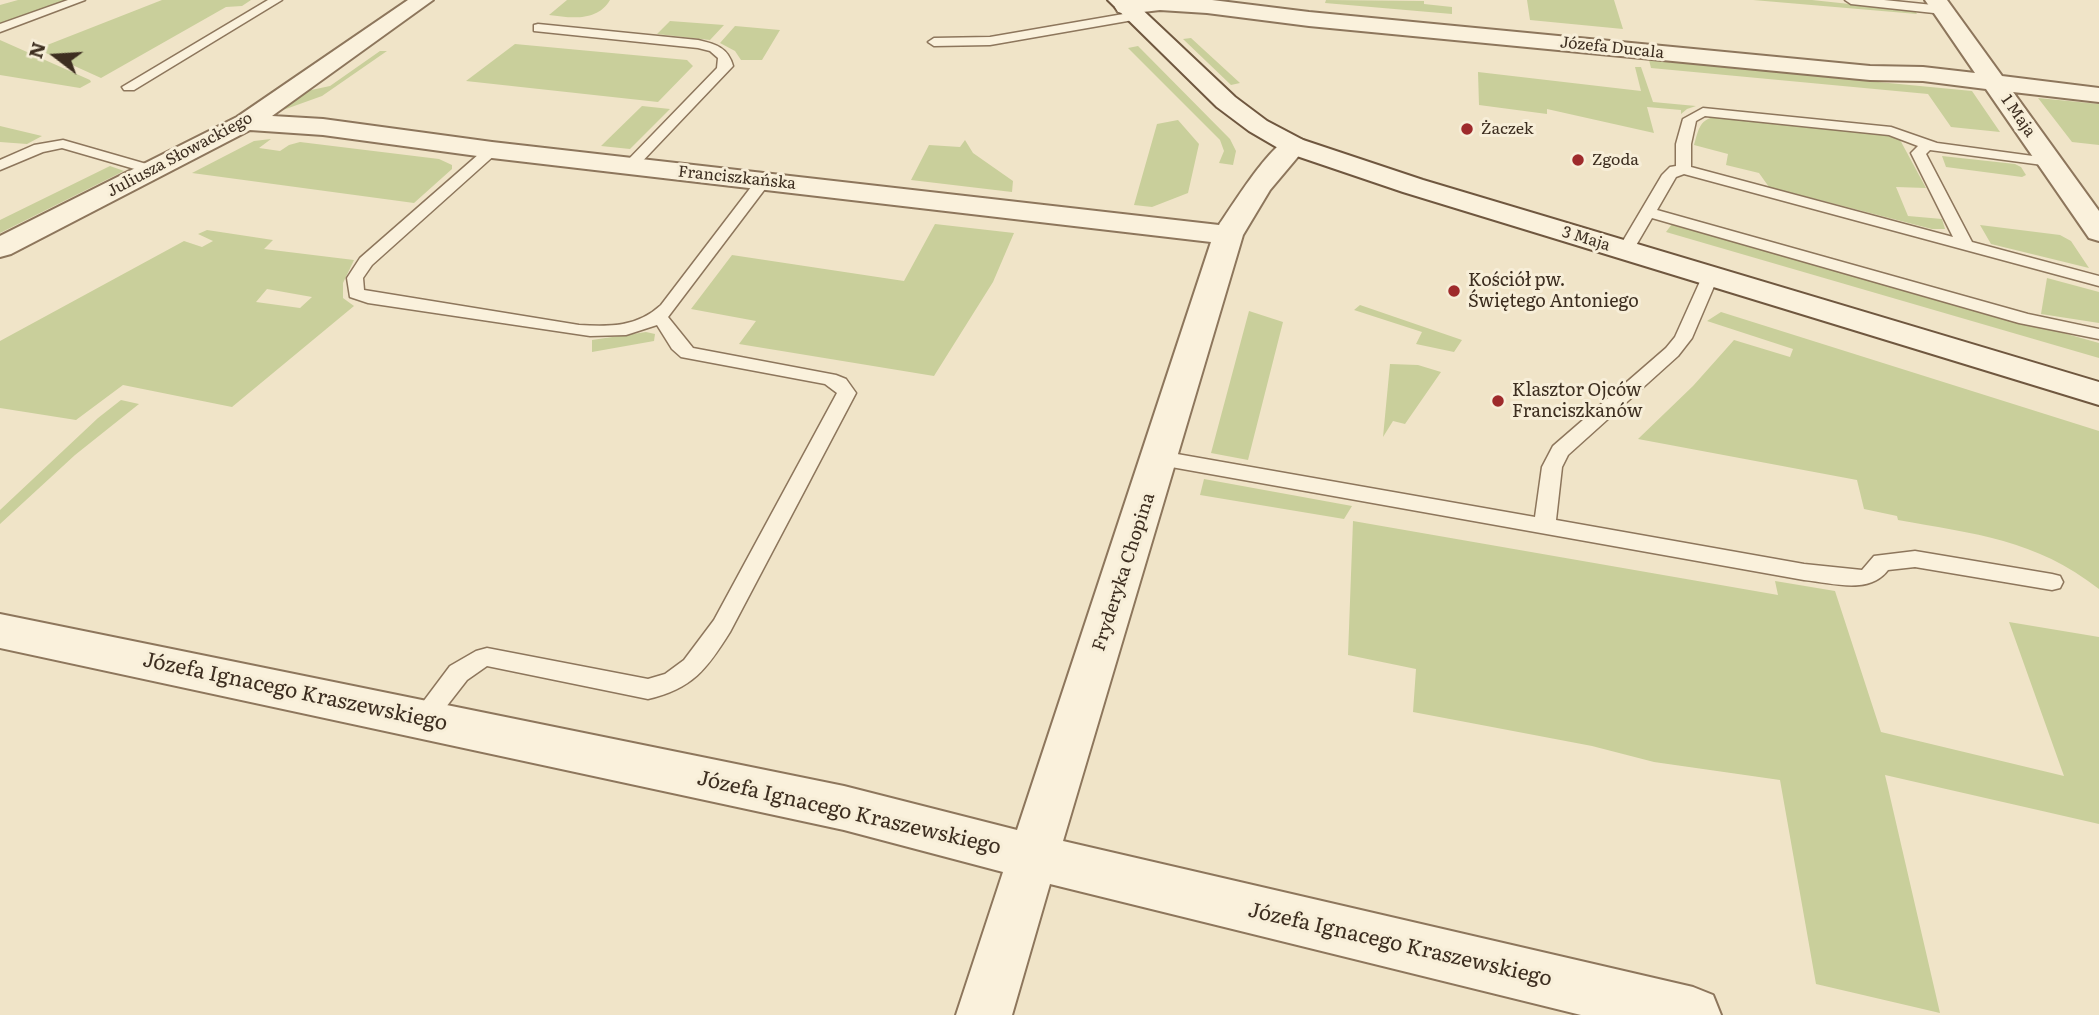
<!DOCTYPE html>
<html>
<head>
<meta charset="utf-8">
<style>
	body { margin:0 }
	#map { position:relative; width:2099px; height:1015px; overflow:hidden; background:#f0e4c8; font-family:Literata,serif }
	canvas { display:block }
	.north { position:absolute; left:21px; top:21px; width:70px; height:70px; -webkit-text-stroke:5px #f7eed8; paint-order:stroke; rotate:287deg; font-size:19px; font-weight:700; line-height:28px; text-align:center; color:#3d2e20 }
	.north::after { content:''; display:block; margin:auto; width:24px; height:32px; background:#3d2e20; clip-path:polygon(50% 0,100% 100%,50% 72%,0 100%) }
</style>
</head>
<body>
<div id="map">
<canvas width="2099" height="1015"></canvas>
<div class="north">N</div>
</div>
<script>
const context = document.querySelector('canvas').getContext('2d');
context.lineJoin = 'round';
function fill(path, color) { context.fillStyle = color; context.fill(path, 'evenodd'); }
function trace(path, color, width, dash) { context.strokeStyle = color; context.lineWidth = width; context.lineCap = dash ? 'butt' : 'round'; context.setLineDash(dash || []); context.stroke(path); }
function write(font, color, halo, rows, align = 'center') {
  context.font = font + ' Literata,serif'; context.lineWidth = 6; context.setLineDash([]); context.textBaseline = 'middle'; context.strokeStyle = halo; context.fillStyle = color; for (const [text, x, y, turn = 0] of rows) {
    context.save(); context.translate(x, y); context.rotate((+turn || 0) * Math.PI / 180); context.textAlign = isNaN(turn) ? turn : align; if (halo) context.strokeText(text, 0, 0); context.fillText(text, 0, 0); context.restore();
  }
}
fill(new Path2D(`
	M18 0H69L0 24V5Z
	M162 0H251L242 6 226 7 101 78 37 49Z
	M567 0H610C597 22 571 18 549 15Z
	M1326 0 1424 1V4L1452 7V14L1325 3Z
	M1527 0H1614L1623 29 1530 20Z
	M1753 0H1812L1915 11 1917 14Z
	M670 21 724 25 710 40 657 34Z
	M735 26 780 30 762 60H741L735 51 720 43Z
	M1191 38 1240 83 1231 85 1183 39Z
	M0 40 90 80 91 82 80 88 0 75Z
	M515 44 687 60 693 66 658 102 466 81Z
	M1138 46 1230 139 1236 151 1233 165 1219 163 1224 151 1220 140 1128 48Z
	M380 51H387L322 96 283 110 302 92 330 86Z
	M1649 60 1972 91 2000 132 1951 127 1928 94 1651 68Z
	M1635 67H1641L1653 102 1696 106 1687 109 1681 114V110L1647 107 1654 133 1547 109V114L1479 105 1478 72 1641 91Z
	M2038 98 2099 104V145L2072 142Z
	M642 106 670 109 630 149 601 146Z
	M1715 117 1887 134 1899 138 1926 188 1896 187 1908 216 1942 219 1945 229H1932L1769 187 1759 173 1726 165 1728 154 1694 145C1698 132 1699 119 1715 117Z
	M1178 120 1199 144 1188 193 1152 207 1134 205 1157 124Z
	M0 126 42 136 27 144 0 142Z
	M271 139 259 148 280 151 289 145 300 142 439 159 452 165V169L414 203 192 173 254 141Z
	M965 140 973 153 1013 181 1012 192 911 180 929 145 960 147Z
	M1942 156 2015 164 2021 167 2026 175 2022 177 1946 167Z
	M110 166 124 171 0 233V220Z
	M935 224 1014 233 993 282 934 376 739 344 756 321 691 309 732 255 904 281Z
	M1672 224 2099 343V358L1666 232Z
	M1980 225 2060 235 2071 241 2089 268 1991 244Z
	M207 230 273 240 264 249 354 260 343 283V298L354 306 232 407 123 385 76 420 0 408V341L184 241 202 247 213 241 198 234ZM267 289 312 297 300 308 256 302Z
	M2047 278 2099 292V323L2041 314Z
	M1360 305 1462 340 1454 352 1416 344 1422 332 1354 310Z
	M1249 311 1283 322 1248 460 1211 453Z
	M1721 312 2099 431V589C2035 539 1975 534 1898 520L1897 516 1864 509 1857 480 1638 439 1693 386 1734 340 1790 357 1793 349 1707 321Z
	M646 332 655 334 654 341 592 352V340Z
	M1390 364 1418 365 1441 372 1405 424 1393 421 1383 437Z
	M121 400 139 404 75 455 0 524V510L98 418Z
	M1204 479 1352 506 1344 519 1200 495Z
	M1353 521 1778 595 1775 581 1835 591 1881 732 2064 776 2009 622 2099 637V824L1885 775 1940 1013 1816 984 1780 780 1654 762 1592 746 1413 712 1416 669 1348 655Z`), '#c9cf9b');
const lane = new Path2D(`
	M68 0H85L0 32V24Z
	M268 0H282L134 90H124L122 87Z
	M1845 0H1884L1943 6 1949 10 1943 14 1851 4Z
	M1135 12 1139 13V19L990 45 934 46 928 42 934 38 990 37Z
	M538 24 698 40C715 44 728 47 733 66L635 169 630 170 623 166 625 163 717 68 718 58 710 51 698 48 534 31V25Z
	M1703 108 1891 127 1937 143 2055 159 2057 162 2055 165 2050 166 1930 150 1926 154 1972 242 2099 276V286L1684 174 1676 177 1657 210 2028 314 2099 329V339L2019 323 1652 218 1631 254H1619L1617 251 1662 175 1670 167 1676 166V144L1683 119ZM1705 116 1889 135 1918 146 1911 153 1953 237 1691 167V144L1696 121Z
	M63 140 157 167 159 170 152 174 62 148 43 152 0 170V160L34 145Z
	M492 146 499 150 497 153 372 265 363 278 364 290 579 325C610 327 637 327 661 305L758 178 763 176 771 181 668 317 693 348 836 375 846 379 856 393 730 632C707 669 692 689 648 699L487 666 467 680 432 725 423 728 414 725 411 718 450 666 476 651 487 648 648 679 665 674 684 660 714 620 837 393 825 384 681 357 672 349 657 325 626 335 590 336 368 303 350 297 347 278 360 258 487 147Z
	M1710 272 1718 277 1692 338 1678 356 1568 455 1562 467 1556 520 1804 564 1862 570 1874 556 1915 551 2052 574 2060 576 2063 582 2060 588 2052 590 1915 567 1888 570C1869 595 1833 583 1804 580L1160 465 1153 463 1150 458 1153 453 1160 451 1535 517 1542 467 1553 446 1666 348 1675 337 1702 277Z`);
const street = new Path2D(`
	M408 0H433L272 116 323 119 492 142 1219 225C1232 206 1268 148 1287 140 1293 137 1298 139 1303 140L1307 146 1270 190 1243 235 1063 841 1693 987 1713 995 1721 1015H1581L1050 884 1012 1015H956L1003 872 844 830 0 648V614L844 786 1017 830 1211 242 492 158 323 135 250 130 11 254 0 257V236L237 117Z
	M1130 0H1212L1309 12 1870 66 1923 67 1975 73 1925 0H1947L2002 76 2099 88V102L2013 92 2099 211V241L2089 238 1986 89 1923 81 1870 80 1309 26 1207 13 1160 10 1126 14 1118 12 1115 7 1118 2Z`);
const secondary = new Path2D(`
	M1108 0H1132L1235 97 1267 121 1303 140 1423 180 2099 382V405L1403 192 1285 152 1249 131 1217 107Z`);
trace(lane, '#8d765c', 3);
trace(street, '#8d765c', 4);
trace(secondary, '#6f573f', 4);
fill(lane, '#faf1dc');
fill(street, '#faf1dc');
fill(secondary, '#faf1dc');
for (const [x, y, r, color] of [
	[1467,129,7,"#9e2a2b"],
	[1578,160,7,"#9e2a2b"],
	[1454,291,7,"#9e2a2b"],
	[1498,401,7,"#9e2a2b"]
]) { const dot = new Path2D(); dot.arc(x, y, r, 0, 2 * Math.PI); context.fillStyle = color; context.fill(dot); trace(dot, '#f7eed8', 2.5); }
write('16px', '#3d2e20', '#f7eed8', [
	["Józefa Ducala",1612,48,6],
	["1 Maja",2018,116,55],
	["Juliusza Słowackiego",180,155,-28],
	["Franciszkańska",737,178,6],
	["3 Maja",1586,239,17]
]);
write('16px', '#3d2e20', '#f7eed8', [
	["Żaczek",1481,129],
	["Zgoda",1592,160]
], 'left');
write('18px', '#3d2e20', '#f7eed8', [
	["Kościół pw.",1468,281],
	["Świętego Antoniego",1468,302],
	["Klasztor Ojców",1512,391],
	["Franciszkanów",1512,412]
], 'left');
write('18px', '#3d2e20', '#f7eed8', [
	["Fryderyka Chopina",1124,572,-72]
]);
write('21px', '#3d2e20', '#f7eed8', [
	["Józefa Ignacego Kraszewskiego",295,692,12],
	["Józefa Ignacego Kraszewskiego",849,813,13],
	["Józefa Ignacego Kraszewskiego",1400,945,13]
]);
</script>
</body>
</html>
